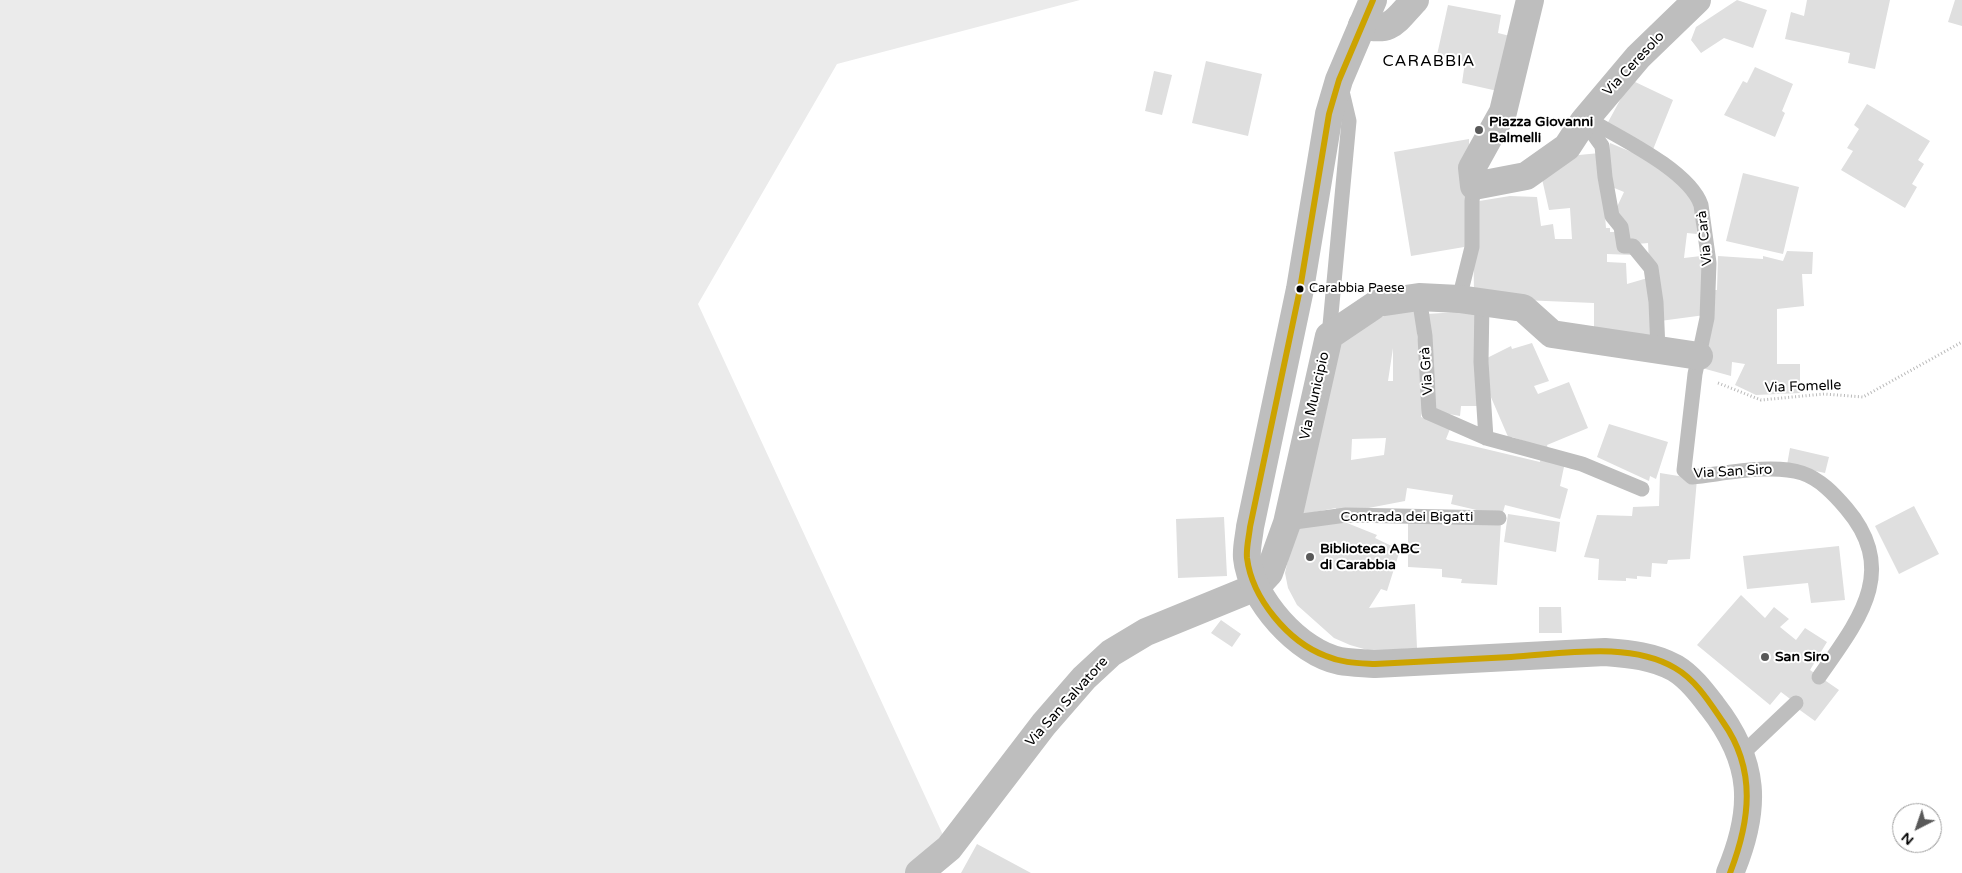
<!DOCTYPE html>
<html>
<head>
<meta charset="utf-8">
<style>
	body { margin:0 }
	#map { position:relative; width:1962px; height:873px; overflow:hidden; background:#fff; font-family:"Varela Round",sans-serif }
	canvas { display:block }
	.north { position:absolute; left:1892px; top:803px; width:50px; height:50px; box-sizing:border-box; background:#fff; border:1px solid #999; border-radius:50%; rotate:221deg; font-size:14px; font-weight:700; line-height:20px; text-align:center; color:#000 }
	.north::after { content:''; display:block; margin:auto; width:18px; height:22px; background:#595959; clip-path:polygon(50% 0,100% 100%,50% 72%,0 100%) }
</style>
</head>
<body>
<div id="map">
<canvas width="1962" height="873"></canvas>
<div class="north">N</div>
</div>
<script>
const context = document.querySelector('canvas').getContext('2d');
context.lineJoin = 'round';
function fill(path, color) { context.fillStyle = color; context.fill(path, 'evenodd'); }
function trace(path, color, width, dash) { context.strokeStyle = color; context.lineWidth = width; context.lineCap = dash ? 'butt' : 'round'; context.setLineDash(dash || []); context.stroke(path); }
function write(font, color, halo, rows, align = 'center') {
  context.font = font + ' "Varela Round",sans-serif'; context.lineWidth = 4; context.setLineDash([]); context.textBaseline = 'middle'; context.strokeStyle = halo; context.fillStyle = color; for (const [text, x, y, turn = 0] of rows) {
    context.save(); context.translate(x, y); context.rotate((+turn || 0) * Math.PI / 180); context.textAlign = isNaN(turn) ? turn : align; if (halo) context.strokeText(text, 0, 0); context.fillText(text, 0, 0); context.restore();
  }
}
fill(new Path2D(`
	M0 0H1080L837 64 698 304 949 848 919 873H0Z`), '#ebebeb');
fill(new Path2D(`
	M1737 0 1767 10 1753 48 1724 38 1701 53 1691 40 1696 27Z
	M1807 0H1890L1875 69 1848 63 1850 53 1785 39 1791 12 1804 16Z
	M1955 0H1962V26L1948 22Z
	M1448 5 1501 15 1498 33 1514 37 1502 92 1462 83 1465 62 1437 55Z
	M1206 61 1262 74 1248 136 1192 123Z
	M1755 67 1793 84 1782 111 1785 113 1775 137 1724 115 1743 81 1747 83Z
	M1154 71 1172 75 1162 115 1145 111Z
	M1631 80 1673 100 1652 152 1607 124Z
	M1867 104 1930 141 1918 160 1924 164 1912 184 1917 187 1905 208 1841 170 1853 151 1847 148 1859 129 1854 125Z
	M1469 139 1470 246 1411 256 1394 152Z
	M1610 143 1660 164 1695 195 1697 234 1687 233 1684 258 1701 256 1705 315 1660 321 1649 264 1648 243 1625 245 1616 209 1624 192 1607 185Z
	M1600 153 1606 228H1610V232H1620L1633 255 1607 254V262L1626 263 1627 284 1651 277 1655 337 1594 339V303L1474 298 1473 202 1510 196 1537 197 1541 226 1553 224 1555 239H1572L1570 208 1549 210 1540 170 1568 156Z
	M1743 173 1799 187 1783 254 1726 241Z
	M1787 251 1813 252 1812 274H1802L1804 306 1777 309V364H1800V393L1756 395 1735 385 1745 364 1732 362 1731 376 1702 368 1714 290H1717L1718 256 1763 259V256L1783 261Z
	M1417 303V334L1425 382 1421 417 1450 429 1446 439 1448 440 1540 462 1541 456 1565 462 1560 486 1568 489 1560 519 1505 505 1502 516 1451 504 1453 495 1407 488 1405 501 1337 514 1336 508 1299 515 1336 342 1357 327ZM1393 348V381H1388ZM1386 438 1384 455 1351 460 1352 439Z
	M1477 311 1480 406H1461L1460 416 1432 411 1426 314Z
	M1532 343 1549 381 1534 386 1538 394 1569 382 1588 428 1547 445 1548 449 1512 437 1509 439 1487 388 1481 361 1511 346 1512 349Z
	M1609 424 1668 442 1656 479 1650 476 1649 481 1597 457Z
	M1790 448 1829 457 1825 473 1787 465Z
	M1660 473 1697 479 1690 559 1668 560 1667 564 1652 563 1651 577 1637 576V579L1626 578V581L1598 580 1599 559 1584 557 1597 515 1632 516 1633 507 1659 506Z
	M1914 506 1939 554 1899 574 1875 526Z
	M1508 514 1560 522 1556 552 1504 542Z
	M1224 517 1227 576 1178 578 1176 519Z
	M1332 517 1377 535 1375 538 1400 550 1387 591 1381 589 1369 608 1415 604 1417 648 1371 651 1350 645 1334 638 1297 605 1288 588 1285 573 1297 521Z
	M1408 519 1501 523 1497 585 1461 583 1462 579 1442 577V569L1408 567Z
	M1839 546 1845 600 1811 603 1808 583 1747 589 1743 556Z
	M1741 595 1765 618 1774 607 1789 619 1780 627 1796 640 1805 628 1827 642 1810 670 1839 690 1815 721 1797 708 1798 705 1781 692 1770 705 1697 645Z
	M1539 607H1561L1562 633H1539Z
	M1221 620 1241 634 1232 647 1211 633Z
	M977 844 1031 873H961Z`), '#dfdfdf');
trace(new Path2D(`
	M1718 383 1761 400 1824 394 1863 397 1962 342`), '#b9b9b9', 3, [1, 2.5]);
trace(new Path2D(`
	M1586 118C1618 137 1689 170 1701 205L1709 263 1707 318 1695 374 1684 470 1692 477C1723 474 1772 463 1802 473 1820 479 1834 494 1846 508 1900 571 1858 621 1819 677
	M1584 121 1602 146 1605 177 1612 216 1621 227 1624 246H1633L1651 268 1656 302 1658 350
	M1419 297 1425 336 1429 413 1486 438 1582 464 1642 489
	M1459 299 1472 247V201L1474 186
	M1482 302 1481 362 1486 438
	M1329 336 1349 121 1341 87
	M1287 523 1346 515 1499 518
	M1741 755 1796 703`), '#bebebe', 15);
trace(new Path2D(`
	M1530 0 1503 112 1472 168 1474 186 1526 176 1567 147 1584 121 1638 57 1697 0
	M1362 25C1392 33 1395 21 1415 0
	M919 873 949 848 1044 724 1084 678 1111 653 1146 632 1256 587 1269 573 1287 523 1329 336 1378 303 1419 297 1459 299 1523 308 1552 334 1699 356`), '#bebebe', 28);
trace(new Path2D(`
	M1373 0 1339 80 1329 114 1300 289 1250 527C1249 537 1246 548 1247 558 1251 599 1299 653 1340 661 1351 663 1364 663 1375 664L1605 652C1630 654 1653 656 1675 668 1690 677 1702 693 1712 706 1756 762 1757 809 1730 873`), '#bebebe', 28);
trace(new Path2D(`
	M1373 0 1339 80 1329 114 1300 289 1250 527C1249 537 1246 548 1247 558 1252 598 1288 642 1326 656 1342 663 1358 663 1375 664 1420 662 1466 659 1511 657 1563 654 1629 641 1675 668 1696 680 1710 703 1723 722 1757 770 1750 821 1730 873`), '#cca300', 6);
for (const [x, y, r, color] of [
	[1479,130,5,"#595959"],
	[1300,289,4.5,"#000"],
	[1310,557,5,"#595959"],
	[1765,657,5,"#595959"]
]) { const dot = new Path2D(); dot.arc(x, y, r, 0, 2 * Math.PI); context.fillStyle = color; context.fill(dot); trace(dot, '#fff', 2); }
write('13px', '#000', '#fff', [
	["Carabbia Paese",1309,289]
], 'left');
write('14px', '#000', '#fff', [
	["Via Ceresolo",1634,64,-47],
	["Via Carà",1705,238,-96],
	["Via Grà",1427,371,-94],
	["Via Fomelle",1803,387,-2],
	["Via Municipio",1315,396,-77],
	["Via San Siro",1733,472,-3],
	["Contrada dei Bigatti",1407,517],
	["Via San Salvatore",1067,702,-48]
]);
write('bold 14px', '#000', '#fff', [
	["Piazza Giovanni",1489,122],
	["Balmelli",1489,138],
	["Biblioteca ABC",1320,549],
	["di Carabbia",1320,565],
	["San Siro",1775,657]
], 'left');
context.letterSpacing = '1px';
write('16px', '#000', '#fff', [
	["CARABBIA",1429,62]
]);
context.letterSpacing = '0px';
</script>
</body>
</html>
